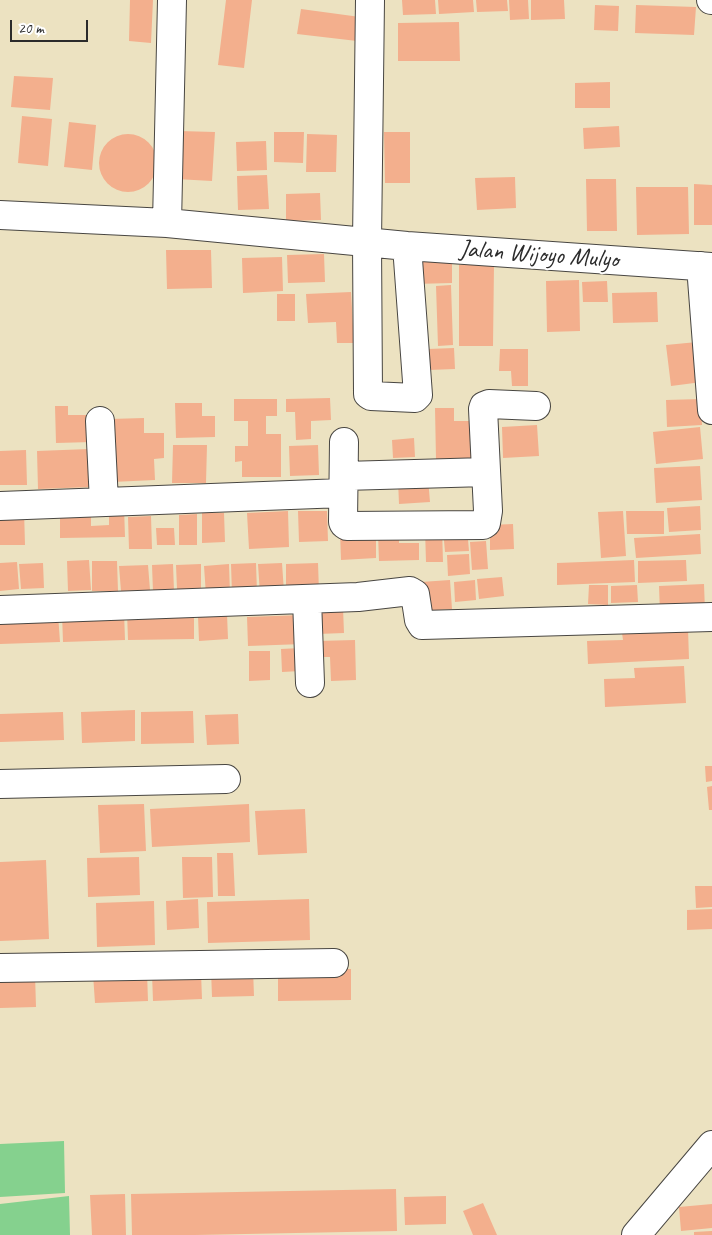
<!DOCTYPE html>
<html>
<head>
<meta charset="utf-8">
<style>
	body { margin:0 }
	#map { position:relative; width:712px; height:1235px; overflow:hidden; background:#ece2c1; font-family:Caveat,sans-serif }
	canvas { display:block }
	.scale { position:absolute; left:10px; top:20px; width:78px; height:22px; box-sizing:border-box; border:2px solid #2b2b2b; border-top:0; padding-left:6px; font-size:15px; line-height:18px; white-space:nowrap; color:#2b2b2b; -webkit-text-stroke:4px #fff; paint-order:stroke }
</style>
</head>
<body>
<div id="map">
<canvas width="712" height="1235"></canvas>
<div class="scale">20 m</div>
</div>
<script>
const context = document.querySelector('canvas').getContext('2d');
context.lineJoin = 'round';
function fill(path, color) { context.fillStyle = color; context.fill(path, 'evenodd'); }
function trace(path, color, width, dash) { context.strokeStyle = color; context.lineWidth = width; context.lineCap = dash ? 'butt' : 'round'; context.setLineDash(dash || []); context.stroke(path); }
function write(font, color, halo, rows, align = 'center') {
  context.font = font + ' Caveat,sans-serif'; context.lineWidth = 4; context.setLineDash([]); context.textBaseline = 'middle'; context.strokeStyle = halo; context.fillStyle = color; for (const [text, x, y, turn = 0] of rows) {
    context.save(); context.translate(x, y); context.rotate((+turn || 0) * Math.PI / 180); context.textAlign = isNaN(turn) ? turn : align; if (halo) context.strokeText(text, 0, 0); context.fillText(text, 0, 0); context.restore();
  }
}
fill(new Path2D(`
	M64 1141 65 1193 0 1197V1144Z
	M69 1196 70 1235H0V1204Z`), '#85d18e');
fill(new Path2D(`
	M130 0H153L151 43 129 41Z
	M226 0H252L244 68 218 65Z
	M402 0H435L436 14 403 15Z
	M438 0H473L474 12 439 14Z
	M476 0H507L508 11 477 12Z
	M509 0H528L529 19 510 20Z
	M531 0H564L565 19 531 20Z
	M595 5 619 6 618 31 594 30Z
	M636 5 696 7 694 35 635 33Z
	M301 9 360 17 357 41 297 34Z
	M459 22 460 61H398V23Z
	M14 76 53 78 50 110 11 107Z
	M610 82V108H575V83Z
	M22 116 52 119 48 166 18 163Z
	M69 122 96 125 92 170 64 167Z
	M619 126 620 147 584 149 583 128Z
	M179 131 215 132 212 181 176 179Z
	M274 132H304L303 163 274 162Z
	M384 132H410V183H385Z
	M307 134 337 135 336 172H306Z
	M99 163a29 29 0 1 1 58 0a29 29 0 1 1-58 0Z
	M266 141 267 170 237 171 236 142Z
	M267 175 269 209 238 210 237 176Z
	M515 177 516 208 477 210 475 178Z
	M586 179H616L617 231H587Z
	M694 184 712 185V225H694Z
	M636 187H688L689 234 637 235Z
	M320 193 321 220 286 221V194Z
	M166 250H211L212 288 167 289Z
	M324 254 325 282 288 283 287 255Z
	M282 257 283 291 243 293 242 258Z
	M452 261V283L414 284V262Z
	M459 265H494L493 346H459Z
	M579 280 580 331 547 332 546 281Z
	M607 281 608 302H583L582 282Z
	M451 285 453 345 438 346 436 286Z
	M351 292 354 343H337L336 322 308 323 306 294Z
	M657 292 658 322 613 323 612 293Z
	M277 294H295V321H277Z
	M697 342 702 382 671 386 666 345Z
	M454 348 455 369 429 370 428 349Z
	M500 349H528V386H512L511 371H499Z
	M330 398 331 420 311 421V439L296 440 295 412H286V399Z
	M234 399H277V416H266V434H281V477H242V461L235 462V446H248V421H234Z
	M701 399 702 425 667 427 666 400Z
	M175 403H202V416H215V437L176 438Z
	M55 406H68V415H91L92 442 56 443Z
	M435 408H454V421H473V458L436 459Z
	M144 418V433H164V458L154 459 155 480 112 482 110 419Z
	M537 425 539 456 503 458 502 427Z
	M700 427 703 459 656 464 653 432Z
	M414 438 415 457 393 458 392 440Z
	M173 445H207L206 483H172Z
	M318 445 319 475 290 476 289 446Z
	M89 449 91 487 38 489 37 451Z
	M26 450 27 485H0V451Z
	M700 466 702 500 656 503 654 468Z
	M428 478 430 502 399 504 398 480Z
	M700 506 701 530 669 532 667 508Z
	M109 507H124L125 537 60 538V510H91V526L109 525Z
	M24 510 25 545H0V511Z
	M288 511 289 547 249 549 247 513Z
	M298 511H327L328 541 299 542Z
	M623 511 626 556 601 558 598 512Z
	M626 511H664V534H627Z
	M202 513H224L225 542 202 543Z
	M197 514V545H179V515Z
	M151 516 152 549H129L128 517Z
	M513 524 514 549 490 550V525Z
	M156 528H174L175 545H157Z
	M442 528 443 562H426L425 529Z
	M467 528 469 551 445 552 443 529Z
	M376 530V558L341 560 340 531Z
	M378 534H399V543H419V560L379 561Z
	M700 534 701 554 636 558 634 538Z
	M486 541 488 569 472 570 470 542Z
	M469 554 470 574 448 576 447 555Z
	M89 560 91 590 68 591 67 561Z
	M634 560 635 582 557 585V563Z
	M686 560 687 581 638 583V561Z
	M92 561H117L118 591H92Z
	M17 562 19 589 0 591V563Z
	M43 563 44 588 21 589 19 564Z
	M256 563 257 593 232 594 231 564Z
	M282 563 284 592 260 594 258 564Z
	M318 563 319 592H286V564Z
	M173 564 174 591 153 592 152 565Z
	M201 564V589H177L176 565Z
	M229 564 230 594 206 595 204 566Z
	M148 565 150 590 121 591 119 566Z
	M502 577 504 596 479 599 477 579Z
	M450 580 452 609 423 611 421 582Z
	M475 580 476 600 455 602 454 582Z
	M704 584 705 611 660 613 659 586Z
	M589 585H608V605L588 604Z
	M637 585 638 602 611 603V586Z
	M343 608 344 633 318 634 316 610Z
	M194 611V639L128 640 127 612Z
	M124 612 125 640 63 642 62 614Z
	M58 614 60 642 0 644V616Z
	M227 614 228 639 199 641 198 616Z
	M302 615 303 644 248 646 247 617Z
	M688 629 689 659 588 664 587 641 623 640 622 633Z
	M355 640 356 680 331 681 330 657H317V641Z
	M300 648 301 671 282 672 281 649Z
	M249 651H270V680L249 681Z
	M684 666 686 703 605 707 604 679 635 678 634 668Z
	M135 710V741L82 743 81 712Z
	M193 711 194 743 141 744V712Z
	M63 712 64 740 0 742V714Z
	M238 714 239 744 207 745 205 715Z
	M705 766H712V781L706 782Z
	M712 786V810H709L707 787Z
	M144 804 146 851 100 853 98 805Z
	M249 804 250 842 152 847 150 809Z
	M305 809 307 853 258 855 255 811Z
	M217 853H233L235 896H218Z
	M139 857 140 895 88 897 87 858Z
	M182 857H212L213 897 183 898Z
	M46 860 49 939 0 941V862Z
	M695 886H712V907L696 908Z
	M198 899 199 928 167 930 166 901Z
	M309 899 310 940 208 943 207 902Z
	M154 901 155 945 97 947 96 903Z
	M712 909V929L687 930V910Z
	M253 969 254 996 212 997 211 970Z
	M351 969V1000L278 1001V970Z
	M147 972 148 1001 95 1003 93 974Z
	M201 972 202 999 153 1001 152 974Z
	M0 974H35L36 1007 0 1008Z
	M396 1189 397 1231 195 1235H132L131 1194Z
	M125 1194 126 1235H92L90 1195Z
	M446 1196V1224L405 1225 404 1197Z
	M483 1203 497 1235H473L463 1211Z
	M712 1204V1228L681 1231 679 1207Z
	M712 1231V1235H694V1232Z`), '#f3af8d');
const minor = new Path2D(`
	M370 0 367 242 368 394 371 396 415 398 418 395 407 246
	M711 0H712
	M0 215 167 223 407 246 712 267
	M167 223 172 0
	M701 266 712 410
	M100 421 104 502
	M344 442 343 522 344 524 347 526 483 525 486 523 488 511 483 409 484 406 489 404 536 406
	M344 476 486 472
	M0 506 343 493
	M307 599 310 683
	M0 610 358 597 410 591 415 594 419 620 422 625 712 617
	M0 784 226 779
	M0 968 334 963
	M636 1235 712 1145`);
trace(minor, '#484642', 30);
trace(minor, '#fff', 28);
write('25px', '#2b2b2b', '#fff', [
	["Jalan Wijoyo Mulyo",539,255,4]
]);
</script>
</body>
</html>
